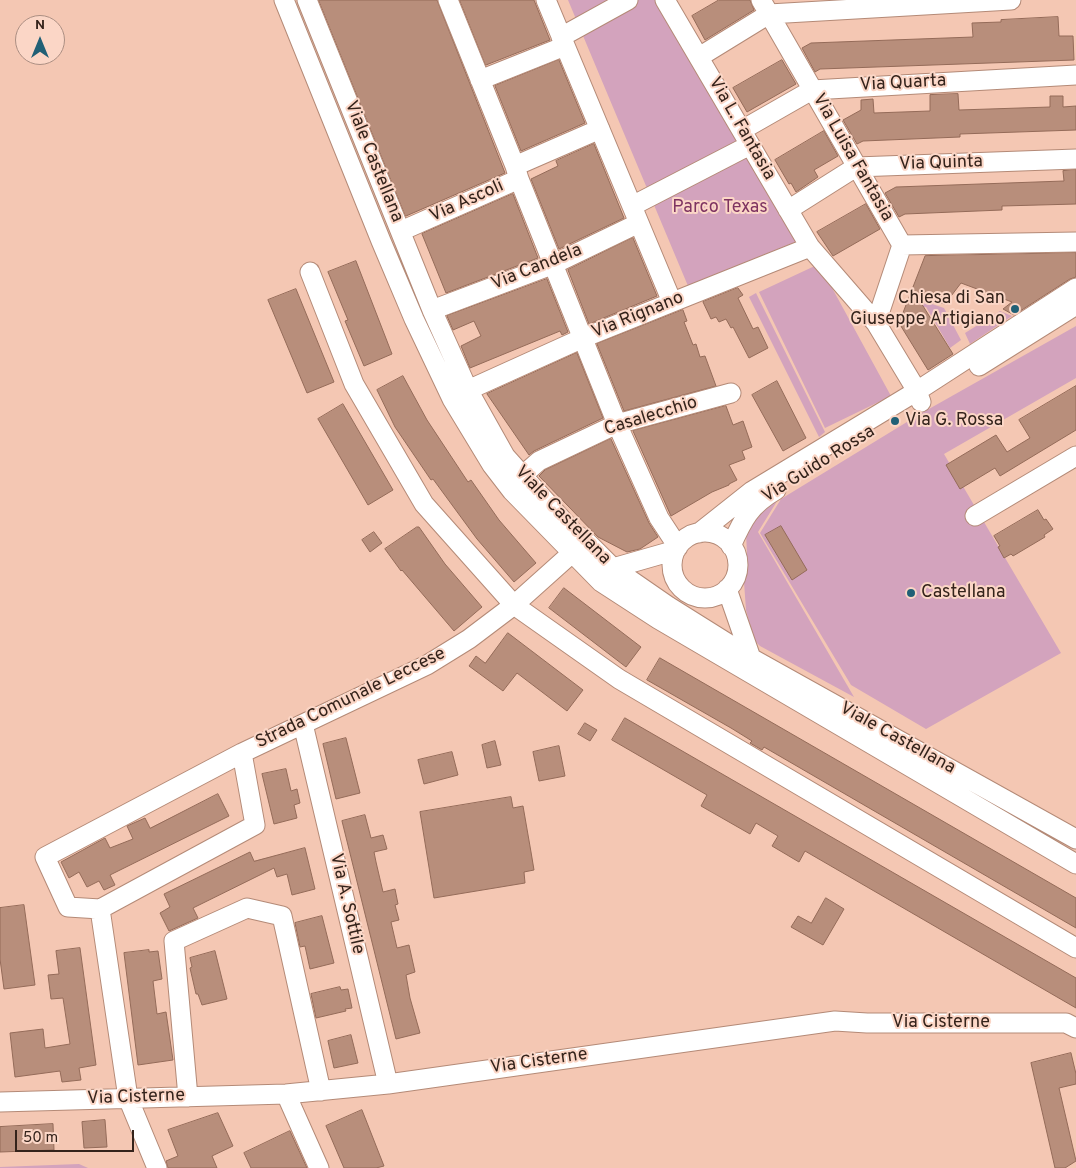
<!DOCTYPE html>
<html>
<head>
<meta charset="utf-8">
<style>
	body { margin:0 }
	#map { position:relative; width:1076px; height:1168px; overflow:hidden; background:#f4c7b3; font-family:Overpass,sans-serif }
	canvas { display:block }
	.north { position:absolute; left:15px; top:15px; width:50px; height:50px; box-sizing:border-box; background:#fbd6c6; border:1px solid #ab8e82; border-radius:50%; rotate:0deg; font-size:14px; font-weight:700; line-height:20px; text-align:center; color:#34231b }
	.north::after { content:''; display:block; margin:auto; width:18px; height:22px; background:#216076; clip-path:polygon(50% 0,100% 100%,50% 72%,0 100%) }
	.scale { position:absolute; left:15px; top:1130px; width:119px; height:22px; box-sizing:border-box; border:2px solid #34231b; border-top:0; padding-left:6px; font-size:15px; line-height:18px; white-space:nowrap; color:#34231b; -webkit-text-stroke:4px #fbd6c6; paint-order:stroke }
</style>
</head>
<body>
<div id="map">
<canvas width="1076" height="1168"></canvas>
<div class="north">N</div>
<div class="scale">50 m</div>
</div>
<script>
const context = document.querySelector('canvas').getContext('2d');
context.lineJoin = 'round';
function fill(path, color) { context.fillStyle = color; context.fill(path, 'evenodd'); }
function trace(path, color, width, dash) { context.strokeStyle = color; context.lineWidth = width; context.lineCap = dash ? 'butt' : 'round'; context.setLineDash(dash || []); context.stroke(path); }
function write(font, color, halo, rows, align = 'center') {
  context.font = font + ' Overpass,sans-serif'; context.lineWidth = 4; context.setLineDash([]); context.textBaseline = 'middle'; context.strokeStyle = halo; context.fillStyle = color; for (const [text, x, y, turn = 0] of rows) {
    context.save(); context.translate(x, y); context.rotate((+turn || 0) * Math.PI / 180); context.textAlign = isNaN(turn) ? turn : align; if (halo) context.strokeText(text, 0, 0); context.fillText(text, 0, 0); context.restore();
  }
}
fill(new Path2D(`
	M568 0H665L805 238 688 286Z
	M819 264 891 396 825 428 759 292Z
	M921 292 932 304 944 308 961 340 950 348 926 307 914 308Z
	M756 293 825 432 819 437 749 297Z
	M1000 311 1012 316 970 344 965 333Z
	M1076 326V378L944 454 1061 653 926 729 851 685 760 533 781 499 920 414Z
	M779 498 758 532 854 697 760 646 754 640 746 610 744 582 747 554 746 533 754 516Z
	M79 1164 88 1168H0V1167Z`), '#d3a3bd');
const building = new Path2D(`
	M319 0H437L505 173 406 216Z
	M460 0H534L550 40 486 65Z
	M719 0H750L754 10 705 40 692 16Z
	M1058 17 1059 36H1073L1074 60 820 69 815 72 802 48 811 43 973 37 972 23 1001 22V20Z
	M559 60 585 123 521 151 495 86Z
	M782 60 796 84 747 112 733 88Z
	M958 94 959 110 1050 107V96H1063V107L1076 106V130L960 134V137L863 141 857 144 843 120 861 110V100L873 99 874 113 930 111V95Z
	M824 131 838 156 814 170 818 177 796 192 791 183 789 184 775 160Z
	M594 144 624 218 559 249 531 179 558 166 556 161Z
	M1076 170V204L1002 206V210L905 214 899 217 885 193 896 187 1064 181 1063 171Z
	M513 194 538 258 446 293 422 234Z
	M866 204 880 229 833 256 817 232Z
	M633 238 657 296 589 324 568 270Z
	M1076 253V277L1070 279 1014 315 1003 309 1012 302 961 283 945 304 918 298 953 354 928 370 899 323 925 256Z
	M356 261 392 354 364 366 345 321 348 320 328 272Z
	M547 279 568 332 562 335 560 331 470 368 461 346 481 336 474 321 453 330 447 316Z
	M738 288 743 295 738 298 753 329 758 327 768 348 749 358 733 327 731 328 726 319 719 322 716 317 711 319 703 302Z
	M296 289 334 382 307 393 268 300Z
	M683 310 687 321 684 322 693 345 696 344 700 357 705 356 716 386 624 411 597 344Z
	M577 353 603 418 534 451 529 455 487 394Z
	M403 376 427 420 468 482 471 480 499 520 536 563 514 582 477 539 433 479 431 480 395 427 377 390Z
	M777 381 806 438 783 451 752 395Z
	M1076 386V430L1000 476 995 468 960 489 946 465 996 435 1007 452 1030 438 1019 420Z
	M343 404 393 490 368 505 318 419Z
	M726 406 733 425 743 421 752 447 742 451 745 459 729 465 737 480 729 484V485L712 492 671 516 633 431Z
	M611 439 649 523 658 537 640 549 627 552 598 537 539 476 545 470Z
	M1038 510 1044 520 1046 519 1053 529 1044 535 1045 537 1013 556 1011 554 1004 558 998 547 1000 546 994 536Z
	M781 526 807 570 792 580 765 535Z
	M417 527H419L445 564 482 607 454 631 402 570 401 571 385 549Z
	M374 532 382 543 370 552 362 540Z
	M564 588 641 647 626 667 549 608Z
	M508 633 583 690 567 711 517 673 503 691 469 666 476 656 485 663Z
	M660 658 1076 898V928L764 747 762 750 750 743 752 741 731 728 647 680Z
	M625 718 1076 978V1008L805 851 799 862 772 846 778 836 756 823 750 834 701 806 707 795 612 740Z
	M585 723 597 730 590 741 578 734Z
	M346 738 360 793 336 799 323 744Z
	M495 741 501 765 487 768 482 745Z
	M559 746 565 776 539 781 533 752Z
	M452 752 458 775 424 784 418 760Z
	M286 769 291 791 297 789 300 803 294 805 297 818 274 824 262 774Z
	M218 794 229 816 110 875 115 885 104 890 99 881 87 887 79 872 69 878 61 862 105 838 110 848 133 839 127 826 145 818 150 828Z
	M511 797 513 808 523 806 531 852 534 870 524 872 525 883 434 898 420 812Z
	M365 815 371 838 383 835 387 849 374 852 376 862 383 892 395 889 398 904 395 905 399 920 391 922 397 948 409 945 415 972 406 975 410 998 420 1033 396 1039 342 821Z
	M305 848 315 889 292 895 287 874 277 877 274 868 193 908 198 918 169 931 160 913 170 907 164 894 250 852 254 861Z
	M826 898 844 909 823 945 791 927 798 916 811 923Z
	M24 905 35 985 4 989 0 959V908Z
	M322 916 334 963 310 969 305 946 300 947 295 923Z
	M80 948 96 1065 79 1068 81 1080 62 1082 60 1071 15 1077 10 1033 43 1029 45 1048 70 1044 63 998 51 999 48 975 59 974 56 951Z
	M149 950V952L158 951 162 979 153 981 157 1014 166 1012 173 1060 138 1065 124 953Z
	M215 951 227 999 202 1005 198 994H196L190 968 192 967 190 958Z
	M340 987 341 990 348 989 352 1008 345 1009 346 1011 316 1018 311 994Z
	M351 1035 358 1063 334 1068 328 1041Z
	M1071 1053 1076 1074V1084L1059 1088 1076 1161 1065 1168H1055L1031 1063Z
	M362 1110 384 1166 376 1168H344L326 1126Z
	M218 1113 233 1146 212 1156 217 1168H168L166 1161 178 1156 168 1130Z
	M105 1120 107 1147 84 1148 82 1122Z
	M53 1124 54 1150 0 1152V1127Z
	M290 1131 307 1168H251L244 1153Z`);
fill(building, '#b88e7b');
trace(building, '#946b59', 1);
const minor = new Path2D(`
	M284 0 381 241 414 319 452 399 492 465 512 491 601 582 658 619 1076 864
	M307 0 432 310 468 390 505 456 575 534 585 540 613 568 668 606 751 658 1076 839
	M448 0 515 166
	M546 0 672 302
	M665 0 810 247 876 323 917 391 921 402
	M761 0 902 245 876 323
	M561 37 628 0
	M699 57 769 14 1011 0
	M480 80 565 46
	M742 130 812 90 1076 75
	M519 179 617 424 659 518 678 547
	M632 206 750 145
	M788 210 856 167 1076 159
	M401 231 519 179 515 166 600 129
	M902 245 1076 242
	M310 272 354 384 424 504 514 605 619 679 1076 948
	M432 310 554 264 639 223
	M979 366 1076 305
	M468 390 583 338 810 247
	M522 476 539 461 617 424 731 393
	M975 516 1076 456
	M672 565a33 33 0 1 1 66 0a33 33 0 1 1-66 0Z
	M699 533 752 491 917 391 1076 288
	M731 546C743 519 750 505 776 490
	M613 568 676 550
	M727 589 751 658
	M303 724 388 1084
	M100 909 255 825 242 753
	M286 1094 319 1168
	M188 1097 174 941 247 908 282 916 321 1091
	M0 1102 286 1094 388 1084 835 1021 867 1023H1066L1076 1028
	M157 1168 128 1098 100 909 68 907 45 857 242 753 427 665 469 639 514 605 581 545`);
trace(minor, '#b48a77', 21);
trace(minor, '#fff', 19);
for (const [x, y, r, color] of [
	[1015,309,5,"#216076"],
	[895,421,5,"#216076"],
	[911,593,5,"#216076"]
]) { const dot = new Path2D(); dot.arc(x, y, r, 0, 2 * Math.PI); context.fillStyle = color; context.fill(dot); trace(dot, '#fbd6c6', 2); }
write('18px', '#34231b', '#fbd6c6', [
	["Via Quarta",903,84,-3],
	["Via L. Fantasia",741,129,60],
	["Via Luisa Fantasia",852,158,60],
	["Viale Castellana",373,162,68],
	["Via Quinta",941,164,-2],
	["Via Ascoli",467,202,-24],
	["Via Candela",537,268,-22],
	["Via Rignano",638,316,-22],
	["Casalecchio",651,417,-17],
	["Via Guido Rossa",819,465,-32],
	["Viale Castellana",562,516,46],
	["Strada Comunale Leccese",351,699,-26],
	["Viale Castellana",897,739,29],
	["Via A. Sottile",346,904,77],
	["Via Cisterne",941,1023],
	["Via Cisterne",539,1062,-8],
	["Via Cisterne",136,1098,-2]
]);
write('18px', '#7e3361', '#fbd6c6', [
	["Parco Texas",720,208]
]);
write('18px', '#34231b', '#fbd6c6', [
	["Chiesa di San",1005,299,"right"],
	["Giuseppe Artigiano",1005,320,"right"],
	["Via G. Rossa",905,421],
	["Castellana",921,593]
], 'left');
</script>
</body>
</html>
